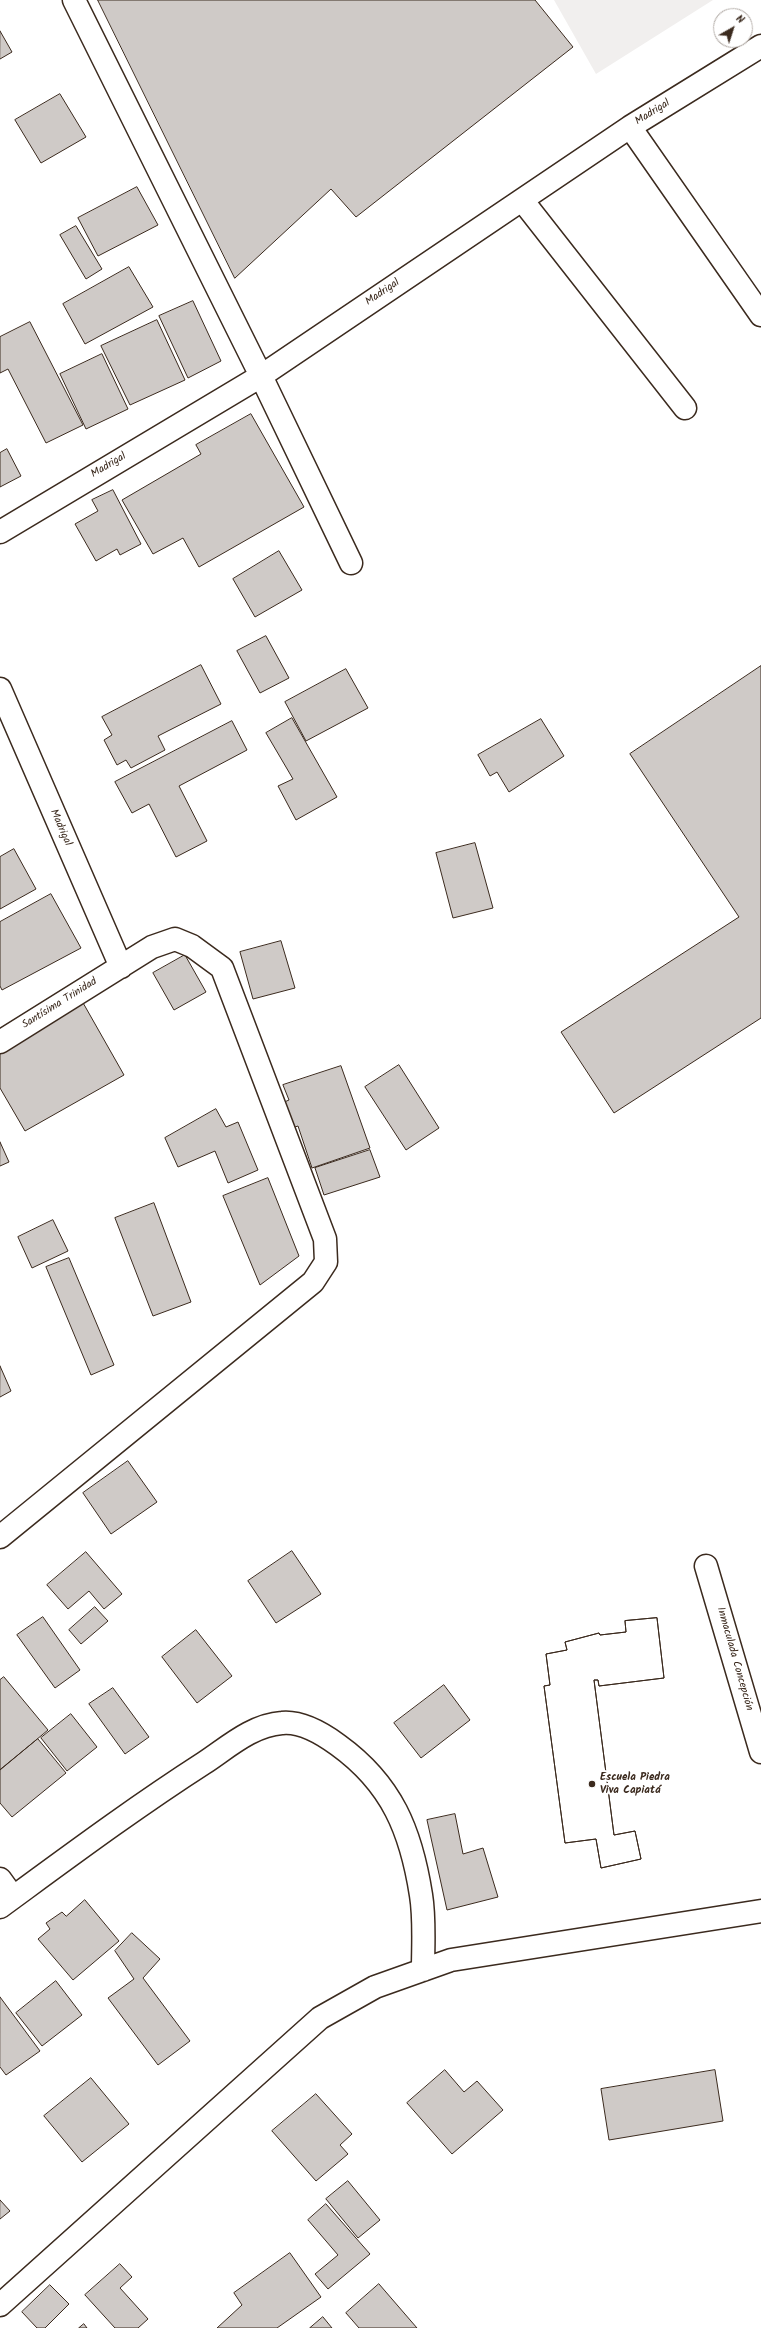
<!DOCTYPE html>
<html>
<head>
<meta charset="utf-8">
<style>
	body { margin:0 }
	#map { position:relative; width:761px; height:2328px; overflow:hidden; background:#fff; font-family:Kalam,sans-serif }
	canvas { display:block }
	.north { position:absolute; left:713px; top:8px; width:40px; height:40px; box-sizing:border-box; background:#fff; border:1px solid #b1aaa5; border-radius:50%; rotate:39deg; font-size:11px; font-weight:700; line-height:16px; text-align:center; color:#3b2a1e }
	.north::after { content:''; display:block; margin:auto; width:14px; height:18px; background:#3b2a1e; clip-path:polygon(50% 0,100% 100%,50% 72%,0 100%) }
</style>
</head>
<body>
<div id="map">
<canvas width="761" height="2328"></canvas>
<div class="north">N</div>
</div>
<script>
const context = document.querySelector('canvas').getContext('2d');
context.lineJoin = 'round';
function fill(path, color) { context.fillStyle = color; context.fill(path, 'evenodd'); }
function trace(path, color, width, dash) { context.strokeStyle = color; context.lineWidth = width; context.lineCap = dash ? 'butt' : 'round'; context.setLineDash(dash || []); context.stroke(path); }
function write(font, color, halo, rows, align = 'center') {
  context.font = font + ' Kalam,sans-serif'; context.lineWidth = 4; context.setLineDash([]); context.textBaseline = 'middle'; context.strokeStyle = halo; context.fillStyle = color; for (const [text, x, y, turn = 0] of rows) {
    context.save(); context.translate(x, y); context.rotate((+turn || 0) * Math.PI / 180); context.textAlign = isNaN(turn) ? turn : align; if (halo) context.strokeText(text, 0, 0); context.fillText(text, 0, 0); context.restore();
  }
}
fill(new Path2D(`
	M554 0H713L596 74Z`), '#f1efee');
const building = new Path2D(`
	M98 0H535L573 47 356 217 331 189 235 278Z
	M0 31 12 52 0 59Z
	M60 94 86 137 41 163 15 120Z
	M137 187 158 225 98 256 78 218Z
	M76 226 102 269 86 279 60 235Z
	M129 267 153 307 85 344 63 304Z
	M193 301 221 361 188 378 159 316Z
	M157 320 185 380 130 405 101 346Z
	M30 322 83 425 46 443 8 369 0 373V337Z
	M102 354 128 409 86 429 60 374Z
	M251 414 304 507 199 567 183 538 153 554 122 500 201 454 196 445Z
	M7 449 21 476 0 487V453Z
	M113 490 141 544 120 555 117 549 96 561 75 524 98 511 92 500Z
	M279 551 302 590 255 617 233 579Z
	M266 636 289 678 260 693 237 651Z
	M201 665 221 704 158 736 165 750 131 768 126 760 117 765 104 740 112 735 102 717Z
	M761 666V1018L614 1113 561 1032 739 917 630 754Z
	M346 669 368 708 306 741 285 702Z
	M292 718 337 797 296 820 278 786 293 779 266 733Z
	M541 719 564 756 509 792 497 772 490 776 478 755Z
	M232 721 247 750 179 786 207 841 176 857 149 804 132 813 115 782Z
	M475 843 493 908 453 918 436 853Z
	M14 849 36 889 0 909V857Z
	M51 894 81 948 2 990 0 986V922Z
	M281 941 295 988 253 999 240 952Z
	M185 955 206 992 174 1010 153 973Z
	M82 1001 124 1075 25 1131 0 1088V1047Z
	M399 1065 439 1128 406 1150 365 1087Z
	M341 1066 370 1148 312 1168 298 1126 292 1128 282 1103 289 1100 283 1085Z
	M216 1109 226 1127 238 1122 258 1170 228 1183 215 1151 178 1167 165 1138Z
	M0 1142 9 1162 0 1166Z
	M370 1150 380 1177 324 1195 315 1168Z
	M268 1178 299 1256 260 1285 223 1196Z
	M154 1203 191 1302 153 1316 115 1218Z
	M53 1220 68 1251 32 1268 18 1237Z
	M69 1258 114 1365 91 1375 46 1267Z
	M0 1366 11 1391 0 1397Z
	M128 1461 157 1502 111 1534 83 1493Z
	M292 1551 321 1594 276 1623 248 1581Z
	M86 1552 122 1594 104 1609 89 1591 68 1609 47 1585Z
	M95 1607 108 1621 81 1644 69 1630Z
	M43 1617 80 1670 55 1688 17 1635Z
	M657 1618 664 1678 599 1686 598 1680H594L614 1835 635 1831 641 1859 601 1868 596 1839 565 1843 544 1686 550 1685 546 1654 567 1650 565 1642 599 1633 600 1635 626 1632 625 1621Z
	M657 1618 664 1678 599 1686 598 1680H594L614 1835 635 1831 641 1859 601 1868 596 1839 565 1843 544 1686 550 1685 546 1654 567 1650 565 1642 599 1633 600 1635 626 1632 625 1621Z
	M196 1630 232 1676 197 1703 162 1657Z
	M4 1677 48 1730 0 1770V1680Z
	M444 1685 470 1720 421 1758 394 1723Z
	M113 1688 149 1737 125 1754 89 1704Z
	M71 1714 97 1747 67 1771 41 1738Z
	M38 1739 66 1773 12 1817 0 1803V1770Z
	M455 1814 463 1854 483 1848 498 1897 447 1910 427 1820Z
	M85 1900 119 1941 73 1980 38 1939 50 1929 46 1923 62 1912 66 1916Z
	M132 1933 160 1959 143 1978 190 2041 158 2065 108 1998 134 1979 115 1951Z
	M56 1981 82 2015 42 2046 16 2013Z
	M0 1997 40 2051 6 2075 0 2067Z
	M445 2070 464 2092 477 2081 503 2110 452 2154 407 2103Z
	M715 2070 723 2121 609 2140 601 2089Z
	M91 2078 129 2124 82 2162 44 2116Z
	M316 2094 352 2134 340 2145 348 2154 316 2181 272 2131Z
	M348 2181 380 2220 358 2238 326 2199Z
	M0 2200 10 2211 0 2219Z
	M326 2204 370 2254 328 2289 315 2274 338 2255 308 2220Z
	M290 2253 321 2297 277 2328H217L242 2305 234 2293Z
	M120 2264 132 2277 120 2288 148 2319 138 2328H115L85 2295Z
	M379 2284 417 2328H359L346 2313Z
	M50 2285 69 2304 45 2328H37L22 2312Z
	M323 2317 332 2328H310Z
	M84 2324 87 2328H79Z`);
fill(building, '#cfcac7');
trace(building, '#3b2a1e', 1);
const minor = new Path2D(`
	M74 0 261 376 351 563
	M630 127 761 315
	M522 200 685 408
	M0 532 261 376 630 127 761 46
	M0 689 121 967
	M0 1042 152 947 175 939 192 946 222 968 325 1239 326 1262 313 1282 0 1537
	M706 1566 761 1752
	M0 1879 13 1897
	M0 1907C67 1858 134 1808 204 1763 227 1748 252 1725 282 1723 302 1721 323 1734 338 1745 392 1784 411 1831 421 1895 425 1919 423 1946 423 1970
	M0 2305 320 2018 375 1987 451 1960 761 1911`);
trace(minor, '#3b2a1e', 25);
trace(minor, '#fff', 22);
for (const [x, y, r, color] of [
	[592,1784,4,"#3b2a1e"]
]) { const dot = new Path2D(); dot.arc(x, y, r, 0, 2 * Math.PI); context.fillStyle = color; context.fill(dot); trace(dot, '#fff', 1.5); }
write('11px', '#3b2a1e', '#fff', [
	["Madrigal",653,113,-32],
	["Madrigal",383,293,-34],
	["Madrigal",109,466,-31],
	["Madrigal",60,828,66],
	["Santísima Trinidad",60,1004,-32],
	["Inmaculada Concepción",734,1659,74]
]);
write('bold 11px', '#3b2a1e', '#fff', [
	["Escuela Piedra",600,1778],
	["Viva Capiatá",600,1791]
], 'left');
</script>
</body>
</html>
